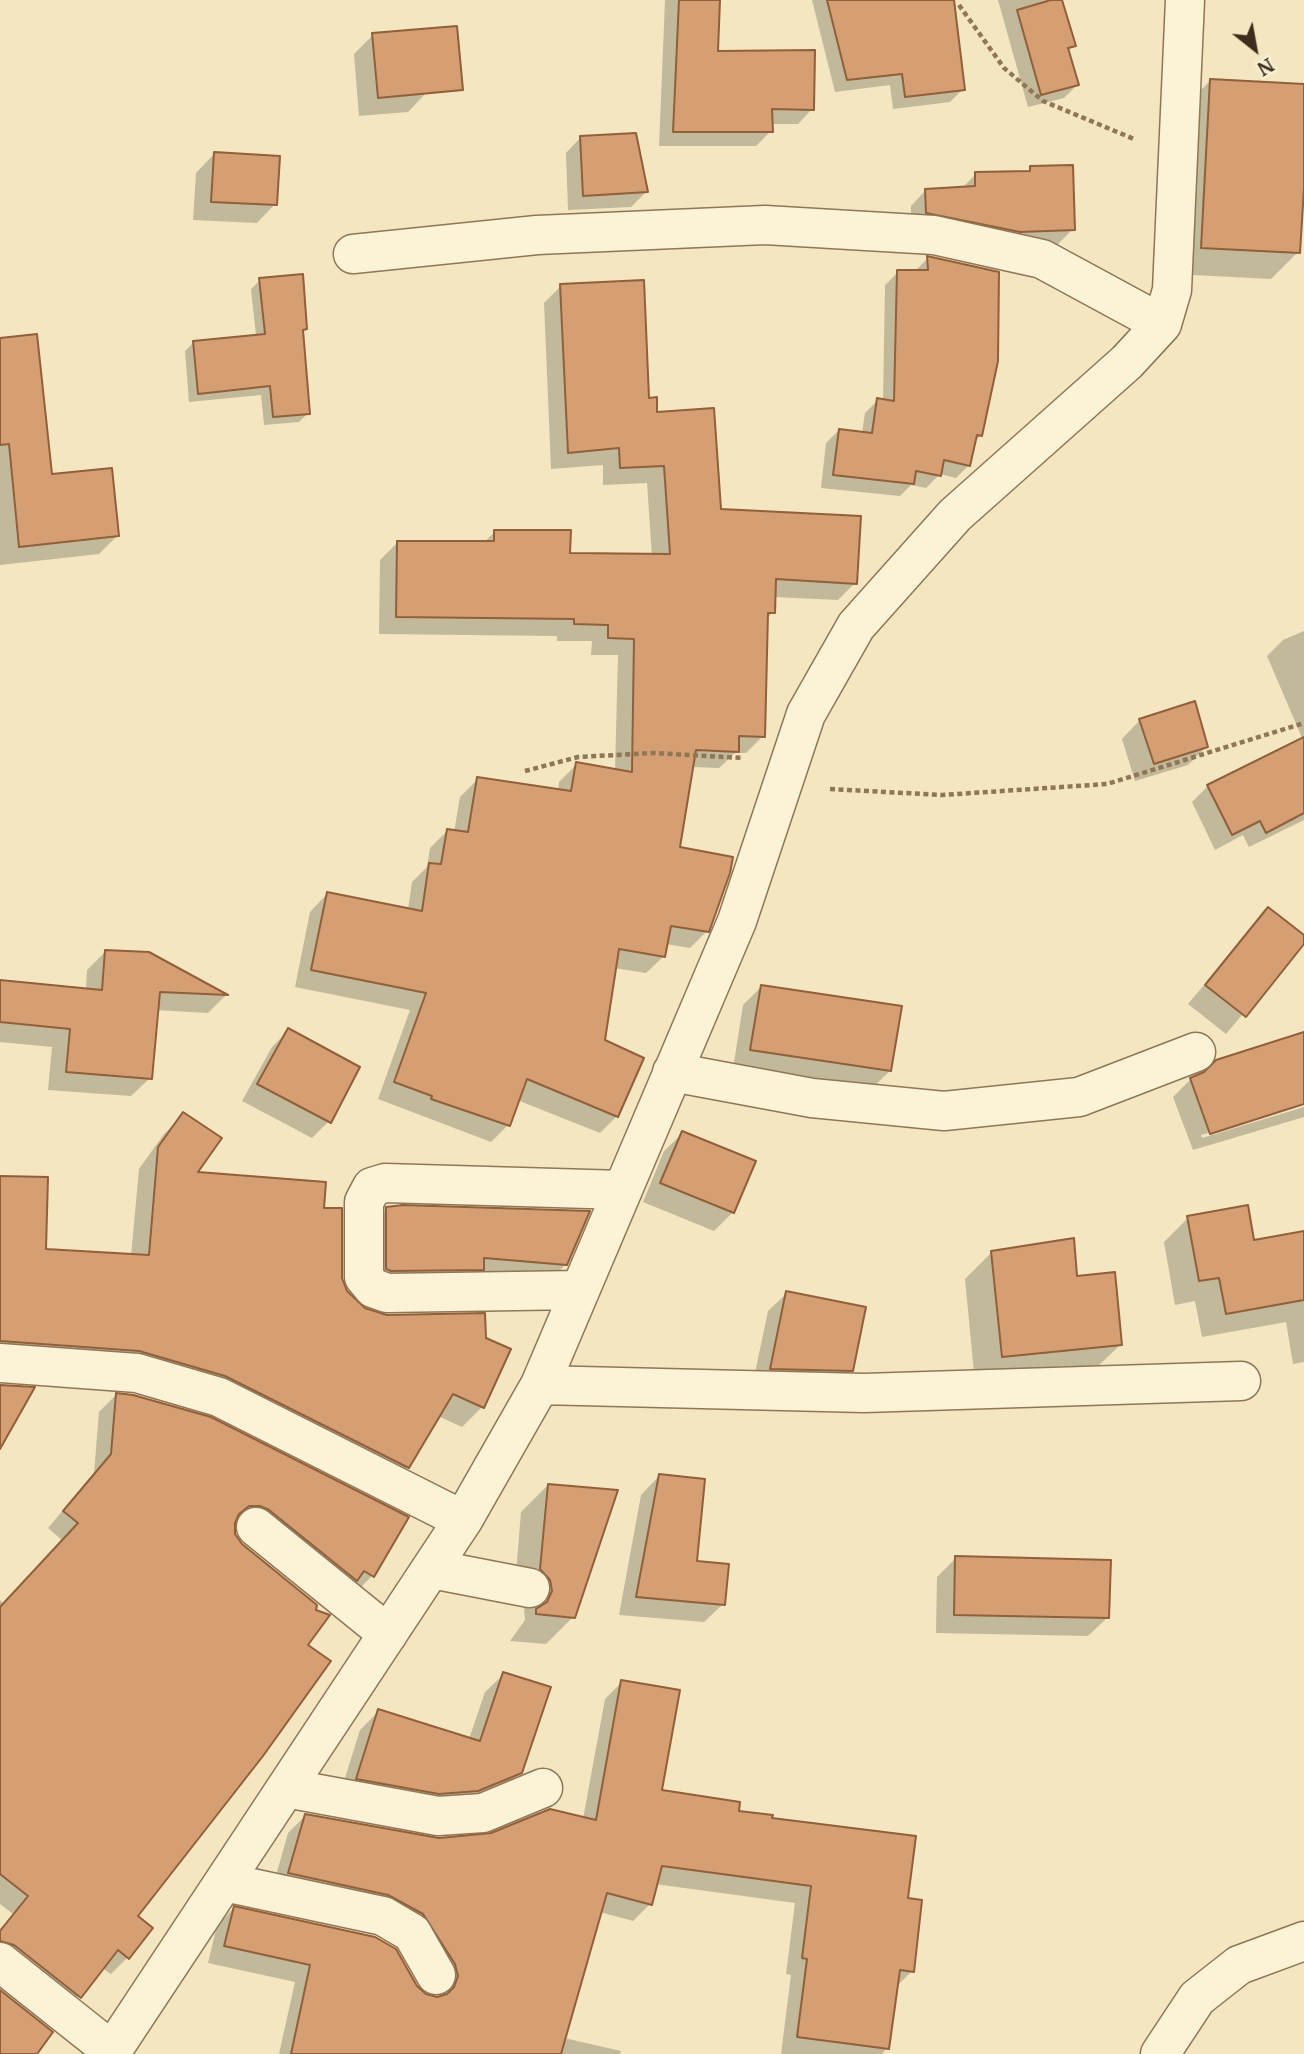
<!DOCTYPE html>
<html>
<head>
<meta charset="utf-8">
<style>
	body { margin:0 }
	#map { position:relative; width:1304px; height:2054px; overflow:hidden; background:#f3e6c1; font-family:Merriweather,serif }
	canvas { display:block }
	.north { position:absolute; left:1220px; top:14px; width:70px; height:70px; -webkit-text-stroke:5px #f9efd2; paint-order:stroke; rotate:149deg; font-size:19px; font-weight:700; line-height:28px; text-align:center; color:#3d2d1c }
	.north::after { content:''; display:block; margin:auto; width:24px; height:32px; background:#3d2d1c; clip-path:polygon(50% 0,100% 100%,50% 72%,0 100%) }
</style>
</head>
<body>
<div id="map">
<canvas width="1304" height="2054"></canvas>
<div class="north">N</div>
</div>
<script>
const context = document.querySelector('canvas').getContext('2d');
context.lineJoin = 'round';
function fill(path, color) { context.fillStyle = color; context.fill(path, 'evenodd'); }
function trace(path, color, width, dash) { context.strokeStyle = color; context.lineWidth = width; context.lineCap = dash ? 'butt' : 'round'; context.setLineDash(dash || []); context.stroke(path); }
fill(new Path2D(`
	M665 0H719L716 52 812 109 798 124H771V131L756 146H659Z
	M812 0H952L963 89 950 102 893 109 890 85 835 92Z
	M998 0H1061L1074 45 1068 51 1077 85 1064 98 1028 107Z
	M373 35 426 93 408 112 359 116 354 54Z
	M1211 80 1304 86V161L1298 252 1271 279 1174 274 1184 107Z
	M581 137 646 192 631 207 568 210 566 153Z
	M214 154 275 204 257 223 193 220 196 173Z
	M1031 168 1073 229 1058 244 1004 246 911 227V206L925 191 961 189 976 174 1026 173Z
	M928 258 981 435 974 442 969 465 956 478 940 474 926 488 911 485 900 496 821 488 826 443 839 430 862 433 865 413 878 400 883 401 885 285 898 272H914Z
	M260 280 306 329 301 333 308 413 299 422 264 425 261 395 189 402 185 351 194 342 256 336 251 289Z
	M561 286 647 399 720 510 855 583 838 600 774 597 773 612 766 619 763 736 746 753H735L719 768 692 767 678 849 707 931 690 948 666 944 664 956 646 973 614 968 603 1042 617 1116 600 1133 517 1100 508 1125 491 1142 378 1099 410 1010 295 987 310 912 327 894 408 910 412 882 427 867 430 848 447 831 454 832 460 797 478 779 558 791 559 782 577 764 615 771 618 655H591L592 641H557V636L379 634 380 560 398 542 483 543 495 532 569 554 652 556 647 483 603 485V465L551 469 544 303Z
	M0 340 51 476 117 536 99 554 0 565Z
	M1304 631V820L1249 847 1243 835 1215 850 1192 802 1208 786 1303 740 1267 656 1283 640Z
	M1140 720 1206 747 1188 765 1135 781 1122 739Z
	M1268 909 1304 938V941L1226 1034 1188 1004Z
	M106 951 150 954 225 996 208 1013 156 1010 150 1078 131 1096 48 1090 52 1047 0 1042V982L86 990 87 970Z
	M761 987 890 1071 871 1089 733 1069 743 1005Z
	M289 1030 329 1121 312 1138 242 1101 272 1047Z
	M1304 1037V1104L1201 1135 1202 1138 1304 1107V1117L1193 1150 1173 1097 1191 1079Z
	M184 1114 195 1174 322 1210 345 1291 356 1304 387 1317 482 1407 462 1427 438 1416 408 1467 388 1487 208 1397 0 1362V1177L44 1251 131 1256 139 1169 164 1134Z
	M683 1133 733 1212 714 1231 643 1202 664 1151Z
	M387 1209 566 1264 547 1283 368 1287V1228Z
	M1188 1218 1252 1242 1304 1233V1362L1293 1364 1286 1322 1202 1337 1195 1301 1175 1305 1164 1242Z
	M992 1252 1076 1278 1120 1345 1093 1371 975 1383 965 1279Z
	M787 1293 851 1370 832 1389 752 1387 768 1311Z
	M116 1395 407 1518 372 1576 355 1593 242 1522 233 1523 234 1535 306 1645 136 1917 128 1957 111 1974 102 1968 62 2014 0 1964V1929L13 1914 0 1904V1600L4 1604 63 1541 48 1528 94 1473 99 1412Z
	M659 1476 695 1562 723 1604 704 1622 619 1615 641 1495Z
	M548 1485 573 1617 546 1644 510 1641 525 1620 524 1607 514 1597 521 1512Z
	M956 1558 1107 1618 1088 1636 936 1633 937 1577Z
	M504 1674 520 1772 501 1791 458 1809 339 1797 360 1730 379 1711 469 1739 485 1692Z
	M622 1682 660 1792 770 1820 906 1900 912 1971 896 1987 887 2048 882 2054H781L791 1975 786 1974 795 1903 655 1884 650 1904 633 1921 600 1912 564 2038 621 2051 620 2054H279L295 1982 208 1963 217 1925 234 1908 395 1950 423 1995 435 1999 442 1994 439 1982 406 1931 272 1890 288 1833 305 1816 439 1840 491 1835 583 1819 605 1699Z`), '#0003');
const building = new Path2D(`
	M679 0H720L718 51 815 50 814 110 772 109 773 132H673Z
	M827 0H954L965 90 905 97 902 74 847 80Z
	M1051 0H1062L1076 46 1068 48 1079 85 1041 95 1017 10Z
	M457 26 463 90 378 98 372 33Z
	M1210 79 1304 84V188L1300 253 1201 248Z
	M636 133 648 192 583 196 580 136Z
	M214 152 280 156 277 205 211 202Z
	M1073 165 1075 230 1020 232 926 213 925 189 975 186V172L1030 171V166Z
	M927 256 999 272 998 361 982 436 977 435 970 466 944 460 941 476 916 471 914 484 833 475 839 429 872 433 877 398 894 401 897 270H928Z
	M303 274 307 329 303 330 310 414 273 417 270 386 198 394 193 341 265 334 259 278Z
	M644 280 649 398 657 397V412L714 408 721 509 861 516 857 584 776 579 775 613H768L765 737 739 736V752L696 750 680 847 733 857 730 873 709 932 671 926 665 957 619 949 605 1040 644 1058 618 1117 527 1079 510 1126 431 1099 432 1096 394 1082 426 993 311 970 327 892 422 911 429 863 441 864 447 829 468 832 477 777 571 791 576 762 632 772 634 639 608 638V625L574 624V619L396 617 397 541H494V530H571L570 553 670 554 664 466 620 468 619 448 568 453 560 284Z
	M37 334 52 474 112 468 119 536 19 547 9 444 0 445V338Z
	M1195 701 1208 747 1154 764 1139 719Z
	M1304 737V813L1266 833 1260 821 1232 835 1207 785Z
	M1268 907 1304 935V944L1246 1017 1205 985Z
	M105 950 149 952 228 995 160 992 152 1079 66 1072 70 1029 0 1022V980L102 990Z
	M761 985 902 1006 891 1071 750 1050Z
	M288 1028 360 1067 331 1123 257 1084Z
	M1304 1032V1104L1210 1134 1190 1078 1204 1072 1216 1060Z
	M183 1112 222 1138 198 1172 326 1182 324 1208H342V1278L347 1291 365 1308 387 1315 485 1313 486 1338 511 1349 484 1408 453 1394 409 1468 225 1376 139 1351 0 1341V1176L48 1177 46 1249 149 1255 158 1147Z
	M682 1131 756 1161 734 1213 660 1183Z
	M403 1205 590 1211 567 1265 484 1258V1270L391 1271 386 1269V1207Z
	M1248 1205 1254 1240 1304 1231V1300L1226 1314 1219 1278 1199 1281 1187 1216Z
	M1074 1238 1077 1276 1115 1272 1122 1345 1002 1357 991 1251Z
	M786 1291 866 1307 853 1371 770 1369Z
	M0 1385 35 1387 0 1449Z
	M116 1393 133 1395 211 1417 409 1517 374 1577 364 1571 357 1581 269 1510 260 1506H249L239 1514 235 1523V1534L242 1544 317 1605 316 1610 330 1615 308 1645 331 1661 263 1756 138 1916 153 1928 129 1959 118 1950 81 1998 14 1945 0 1941V1931L28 1896 0 1874V1607L78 1523 63 1511 111 1454Z
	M659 1474 705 1479 697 1561 729 1564 725 1605 636 1597Z
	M548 1484 618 1490 575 1618 536 1614V1609L547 1602 552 1591 550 1580 540 1569Z
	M955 1556 1111 1560 1109 1618 954 1615Z
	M503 1672 551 1687 522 1773 478 1791 439 1794 356 1779 378 1709 480 1741Z
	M621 1680 680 1690 662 1790 740 1802 739 1811 773 1815 772 1818 916 1836 908 1898 922 1900 914 1972 900 1970 889 2049 797 2037 807 1959 802 1958 811 1886 662 1866 652 1905 607 1893 561 2054H291L310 1965 224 1946 234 1906 375 1937 396 1949 417 1986 426 1994 437 1997 447 1994 454 1987 458 1976 455 1964 423 1914 388 1895 288 1873 305 1814 439 1838 491 1833 550 1809 596 1820Z
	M0 1990 53 2032 37 2054H0Z`);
fill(building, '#d59f73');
trace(building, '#915f39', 2);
const minor = new Path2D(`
	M353 254 537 235 765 225 934 235 1042 259 1162 324
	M672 1072 812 1098 944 1111 1079 1097 1196 1052
	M580 1290 387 1293 373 1288 364 1277V1202L372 1187 385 1183 623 1190
	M0 1363 137 1373 219 1397 463 1520
	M540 1385 864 1393 1241 1381
	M256 1527 388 1634
	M432 1569 530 1588
	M286 1788 438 1816 483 1813 543 1788
	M224 1882 383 1916 412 1933 436 1975
	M0 1962 112 2051
	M110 2054 463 1520 540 1385 737 921 806 714 856 626 955 515 1127 362 1162 324 1172 290 1185 0
	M1160 2054 1197 1998 1239 1965 1304 1941`);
trace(minor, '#8f7656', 41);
trace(new Path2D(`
	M959 5 1004 68 1043 101 1134 139
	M525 771 578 757 654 753 743 758
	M830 789 942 795 1107 784 1304 723`), '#8f7656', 4.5, [5, 3.5]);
trace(minor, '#fcf2d6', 38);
</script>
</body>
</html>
